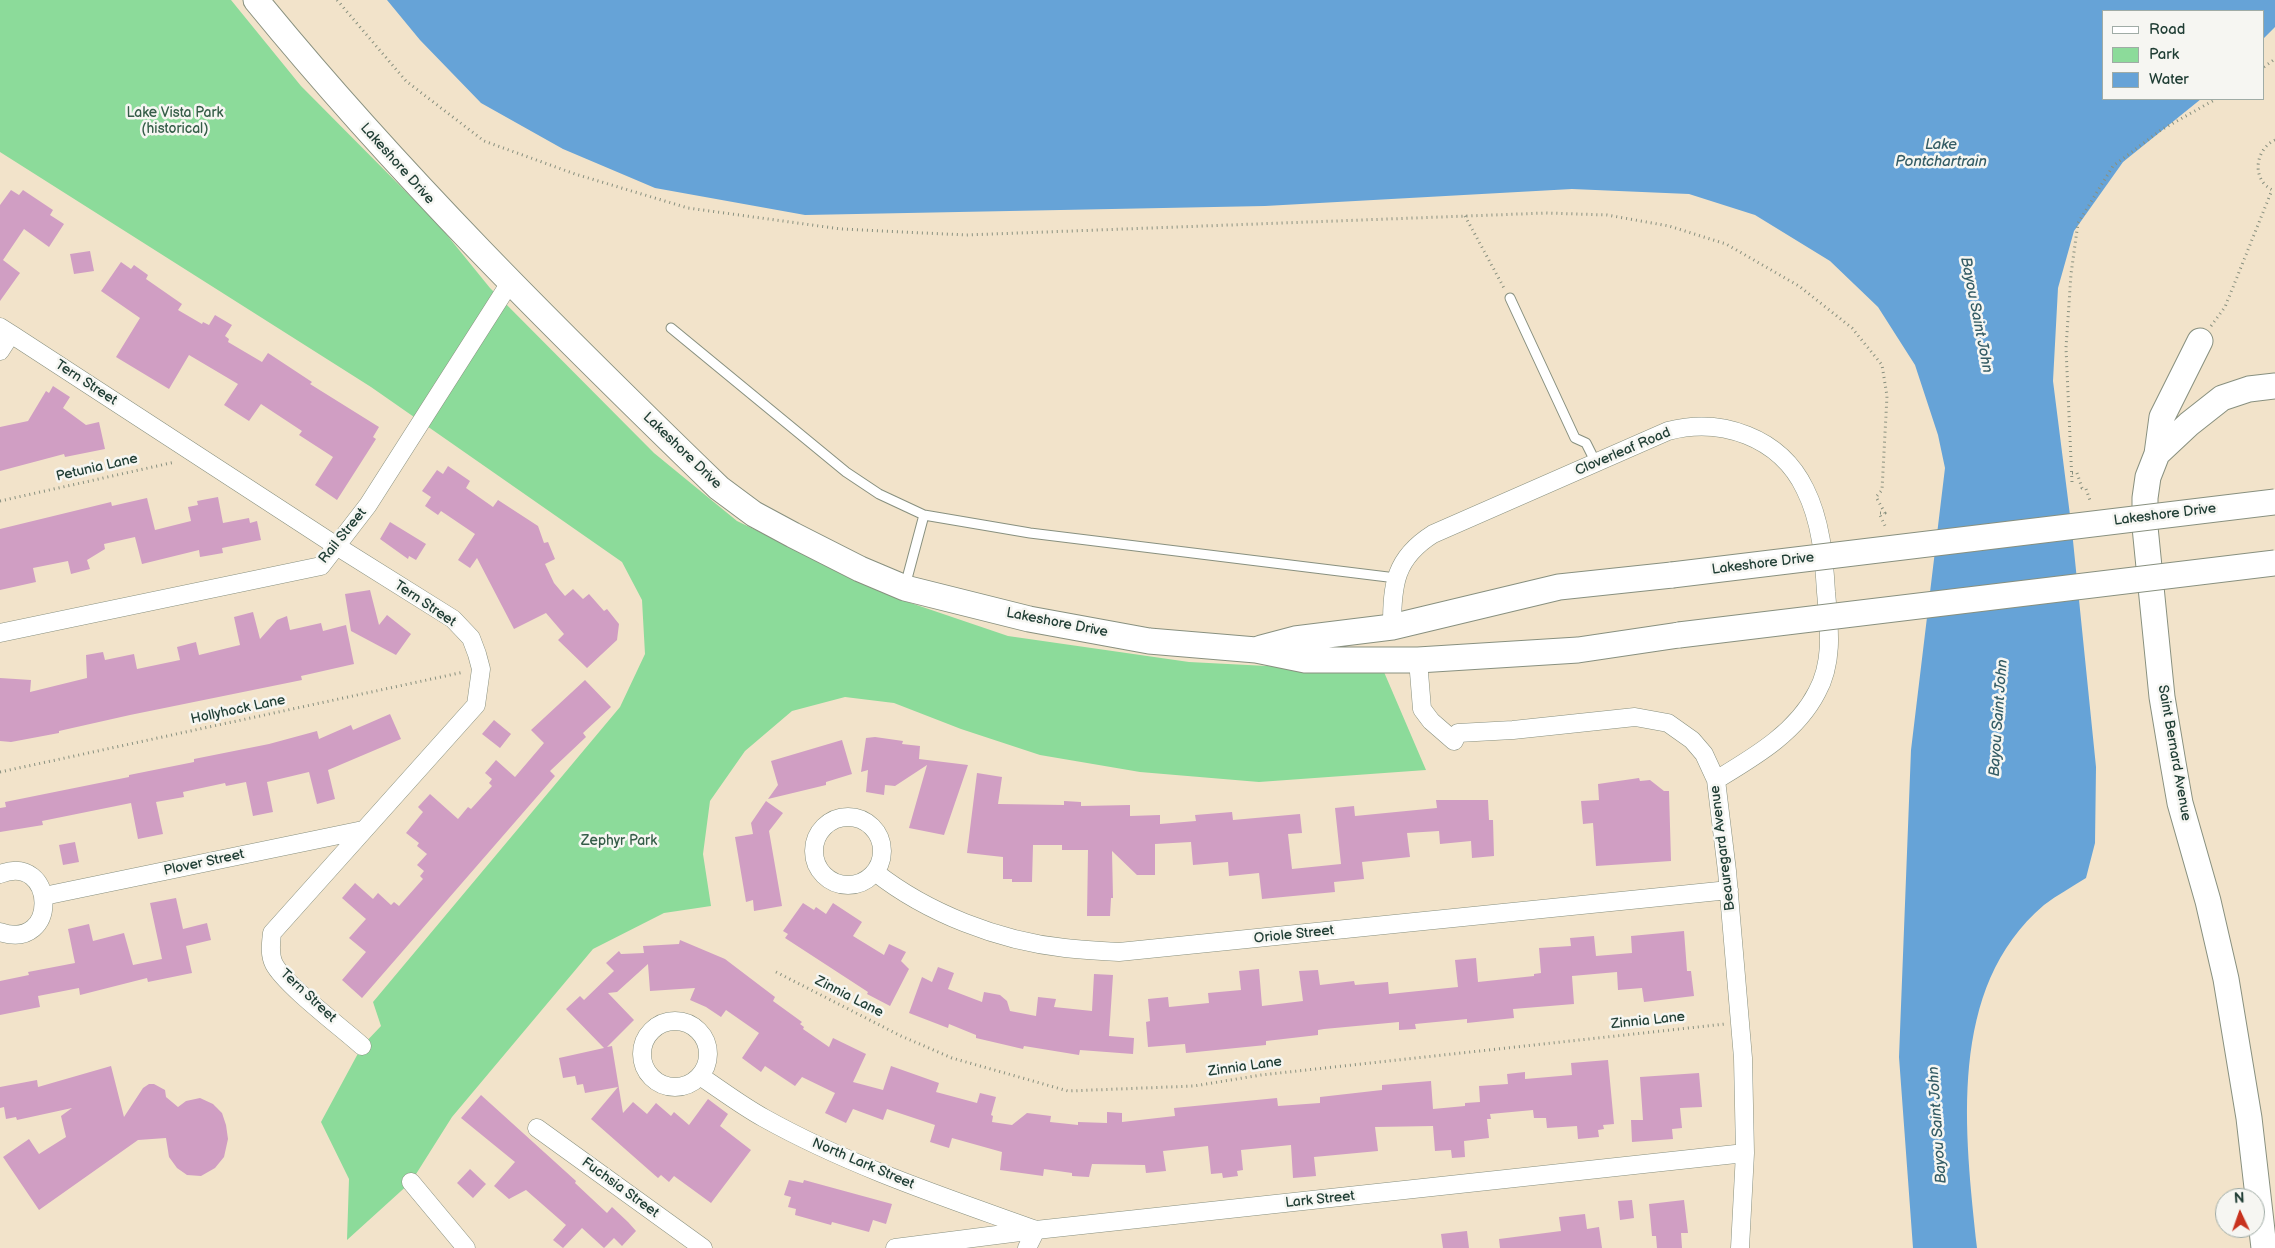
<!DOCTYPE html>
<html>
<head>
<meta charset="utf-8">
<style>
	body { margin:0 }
	#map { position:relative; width:2275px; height:1248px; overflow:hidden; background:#f2e3ca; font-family:"Balsamiq Sans",sans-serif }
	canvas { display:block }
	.legend { position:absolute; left:2102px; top:10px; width:162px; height:90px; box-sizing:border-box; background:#f6f6f2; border:1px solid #a0aca6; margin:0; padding:6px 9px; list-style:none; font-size:15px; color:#1f3d34 }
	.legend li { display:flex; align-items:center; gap:10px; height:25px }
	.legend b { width:25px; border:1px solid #a0aca6 }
	.north { position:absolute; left:2215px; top:1188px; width:50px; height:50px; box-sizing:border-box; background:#f6f6f2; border:1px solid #a0aca6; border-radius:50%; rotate:357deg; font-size:14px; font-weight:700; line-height:20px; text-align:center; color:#1f3d34 }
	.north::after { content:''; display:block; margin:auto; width:18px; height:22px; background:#c8321e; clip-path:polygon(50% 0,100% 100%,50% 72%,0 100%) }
</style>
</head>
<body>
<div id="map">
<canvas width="2275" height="1248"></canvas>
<ul class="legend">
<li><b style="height:6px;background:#fff"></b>Road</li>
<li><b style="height:14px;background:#8cdb9a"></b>Park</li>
<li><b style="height:14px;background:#66a3d7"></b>Water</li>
</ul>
<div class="north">N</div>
</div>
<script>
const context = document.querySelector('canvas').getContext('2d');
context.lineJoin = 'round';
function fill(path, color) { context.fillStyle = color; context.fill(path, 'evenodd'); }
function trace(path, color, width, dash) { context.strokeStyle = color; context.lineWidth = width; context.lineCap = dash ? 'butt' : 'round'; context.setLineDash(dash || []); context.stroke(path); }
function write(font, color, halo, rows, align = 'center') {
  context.font = font + ' "Balsamiq Sans",sans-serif'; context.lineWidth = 5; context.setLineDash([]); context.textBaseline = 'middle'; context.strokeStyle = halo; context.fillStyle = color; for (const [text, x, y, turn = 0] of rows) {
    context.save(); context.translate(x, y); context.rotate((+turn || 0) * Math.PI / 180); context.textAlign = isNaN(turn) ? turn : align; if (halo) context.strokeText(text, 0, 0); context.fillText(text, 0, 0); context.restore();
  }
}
fill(new Path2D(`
	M0 0H231L301 86 438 224 490 288 654 453 737 521 899 599 1008 636 1189 662 1384 672 1426 770 1259 782 1140 772 1040 755 961 729 894 703 845 697 792 711 745 751 710 801 703 854 711 906 664 913 593 949 452 1117 411 1182 347 1240 349 1179 321 1122 362 1046 381 1026 373 1002 620 707 645 654 642 600 622 562 371 387 0 152Z`), '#8cdb9a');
fill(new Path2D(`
	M387 0H2275V27L2264 38V11H2104V99H2201L2123 162 2074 231 2058 288 2053 381 2072 531 2096 767 2095 843 2086 878C2072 887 2057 895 2044 905 1946 988 1965 1134 1977 1248H1913L1899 1057 1911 750 1945 468 1938 435 1915 365 1878 307 1830 261 1755 215 1689 194 1572 189 1265 206 805 215 655 188 563 149 481 103 420 40Z`), '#66a3d7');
fill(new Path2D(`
	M11 190 19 195 23 190 53 210 50 215 64 224 49 247 24 229 3 260 20 273 0 301V205Z
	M90 251 94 271 74 274 70 254Z
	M121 262 131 269 134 265 148 275 146 279 182 304 178 310 202 324 203 322 209 325 215 315 232 325 225 336 229 339 228 342 262 362 268 353 312 382 310 384 379 427 373 437 376 439 337 500 315 485 333 457 299 435 302 431 261 404 249 421 224 405 238 384 189 355 169 389 116 357 140 318 101 291Z
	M53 386 70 397 63 408 86 425 99 422 105 449 65 457 64 454 0 471V427L28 421 46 391 49 393Z
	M448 466 470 481 466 488 493 507 498 500 538 526 544 543 548 542 555 559 545 564 554 583 565 596 573 589 583 599 589 594 604 611 607 609 619 624 617 640 587 668 558 640 564 634 546 613 514 629 477 558 470 568 458 560 475 534 441 511 438 515 425 506 431 497 422 491 437 470 443 474Z
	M218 497 223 523 249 518 250 523 257 521 261 540 222 548 223 553 200 557 199 550 142 564 135 537 104 544 105 549 87 560 90 569 71 574 68 561 33 568 36 582 0 590V529L111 502 112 506 147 498 155 530 191 521 188 507 198 505 197 501Z
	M390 522 426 544 416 560 409 556 408 559 380 539Z
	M370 590 379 625 387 615 411 634 396 655 351 631 345 594Z
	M253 612 260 639 277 620 287 616 290 630 321 623 323 631 346 625 354 664 301 676 302 680 130 715 59 731V733L11 742 0 741V678L31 680 30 692 87 678 86 655 103 652 105 660 134 654 137 669 180 660 177 647 196 642 199 655 240 645 234 617Z
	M585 680 611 707 583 733 586 737 550 771 555 776 362 998 342 980 366 952 349 938 366 919 342 898 355 883 373 899 378 893 391 905 394 902 399 906 423 879 420 876 424 871 417 865 427 854 417 846 419 843 406 833 423 812 418 807 430 794 458 819 468 807 471 809 492 786 489 783 492 779 485 773 496 760 515 777 544 743 531 730Z
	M390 714 401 739 328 770 335 799 317 804 309 772 267 782 273 812 253 816 246 782 226 786 225 783 183 792 184 797 156 802 163 834 138 839 131 803 42 821 43 825 0 832V808L6 807 5 802 129 777V775L194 762V759L269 744 317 731 319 739 351 725 353 730Z
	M494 720 511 734 500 748 482 734Z
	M875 737 903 741 902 744 920 746 919 759 968 765 944 835 909 828 927 765 895 786 885 785 884 795 866 792 868 770 861 772 866 738Z
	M842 740 852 774 826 782V785L768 799 778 785 771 761Z
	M977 773 1002 777 998 804 1064 805V801L1081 802V806L1130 805V816L1160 815V824L1196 821 1195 815 1232 812 1233 820 1300 814 1302 833 1288 834 1292 869 1341 864 1335 808 1354 806 1355 816 1437 808 1436 800H1488L1489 820H1493L1494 856 1472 858 1471 841 1440 844 1439 831 1407 833 1410 857 1362 862 1364 879 1334 882 1335 892 1262 899 1259 873 1229 876 1228 862 1193 865 1191 842 1155 844V875H1137L1112 851 1113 898H1111L1110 916H1087L1088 850H1062V845H1033L1032 882H1012V879H1003V857L967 853Z
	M1639 778 1640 781 1650 780 1664 791H1669L1671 861 1596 866 1593 823 1583 824 1581 801 1599 800 1598 784Z
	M766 801 783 813 769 831 782 906 754 911 753 900 746 902 735 837 753 834 751 823Z
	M75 842 79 862 63 865 59 845Z
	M176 898 183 929 207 923 211 940 186 946 192 973 148 982 147 978 80 995 79 988 38 996 40 1007 0 1015V981L29 975 28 972 75 963 68 929 89 924 93 941 124 933 133 965 162 959 150 903Z
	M803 903 814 910 816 907 826 914 833 903 862 922 853 936 884 955 889 944 906 952 901 961 909 969 890 1006 867 994 868 992 785 938 788 934 783 931Z
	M1684 931 1687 971H1691L1694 996 1644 1002 1642 988 1618 990 1617 972 1572 976 1574 1004 1513 1009 1514 1018 1467 1023V1019L1415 1024 1416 1029 1399 1030V1022L1324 1029 1318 1030V1035L1266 1041V1045L1186 1053 1185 1044 1148 1047 1146 1022 1150 1021 1148 999 1168 997 1169 1007 1209 1003 1208 993 1241 990 1239 971 1259 969 1262 1006 1303 1001 1299 971 1318 970 1320 985 1354 981 1355 985 1388 982 1389 994 1458 987 1455 960 1476 958 1478 982 1534 976V974L1541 973 1539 948 1571 946 1570 938 1594 936 1596 956 1632 953 1631 936Z
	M680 940 725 959 775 997 773 1001 802 1022 800 1024 804 1027 803 1029 829 1047 833 1038 866 1054 853 1082 883 1090 891 1066 939 1083 936 1092 977 1103 980 1093 996 1097 991 1115 993 1116 992 1122 1012 1125 1027 1113 1051 1116 1050 1122 1078 1125V1122L1107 1123V1112L1122 1113V1122L1175 1116 1174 1108 1277 1098 1278 1106 1320 1103V1097L1382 1090V1085L1431 1081 1433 1109 1465 1106V1103L1480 1102 1479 1086 1508 1084 1507 1074 1525 1072V1079L1572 1075 1571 1063 1608 1060 1614 1124 1603 1125 1604 1129 1598 1130 1599 1137 1578 1139 1577 1126 1547 1128 1546 1118H1534L1533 1110 1490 1114 1491 1119H1487L1489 1138 1464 1141 1465 1157 1452 1158 1451 1150 1435 1151 1433 1126 1375 1127 1378 1151 1314 1157 1316 1176 1293 1178 1291 1145 1241 1150 1243 1170 1237 1171 1238 1176 1223 1178 1222 1173 1211 1174 1208 1146 1163 1151 1166 1171 1146 1173 1145 1165 1092 1164 1089 1177 1072 1176V1173L1044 1169 1043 1176 1000 1170 1002 1152 952 1138 949 1148 930 1142 935 1125 887 1109 883 1120 853 1109 846 1123 825 1113 835 1093 802 1077 795 1086 765 1066 761 1072 742 1058 759 1033 726 1010 721 1017 706 1007 690 1000 695 988 650 991 648 964 617 992 608 993 634 1020 607 1047 612 1046 623 1113 633 1102 647 1114 656 1103 671 1116 674 1112 689 1125 708 1099 728 1114 720 1126 751 1150 711 1203 674 1176 669 1182 661 1175 658 1178 591 1119 618 1087 585 1093 583 1084 577 1085 575 1076 563 1078 559 1058 604 1048 566 1009 580 996 584 1000 614 971 606 963 619 951 621 954 644 953 643 946 679 944Z
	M938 967 954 973 948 989 982 1002 984 992 1000 995 1007 1001 1010 1011 1036 1016 1038 997 1056 999 1054 1007 1092 1011 1094 974 1113 975 1109 1036 1134 1038 1133 1054 1080 1050 1079 1055 1024 1046 1023 1049 976 1038V1035L949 1024 948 1028 909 1013 922 977 932 982Z
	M111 1066 124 1117 143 1088 149 1084H154L165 1090 166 1097 178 1107 186 1101 200 1098 213 1104 222 1113 226 1125 228 1139 224 1157 215 1168 201 1176 187 1175 177 1168 169 1157 166 1138 138 1140 39 1210 3 1157 29 1139 39 1154 66 1137 61 1116 72 1108 17 1120 16 1117 6 1119 4 1107 0 1108V1087L37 1080 38 1087Z
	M1699 1073 1702 1107 1680 1108 1682 1128 1672 1129 1673 1139 1632 1142 1631 1120H1643L1640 1077Z
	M481 1095 576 1181 575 1183 607 1213 612 1207 628 1222 636 1231 622 1246 614 1238 604 1248 582 1228 563 1248 553 1240 566 1225 526 1190 509 1199 494 1186 515 1162 461 1118Z
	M470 1169 486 1184 473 1198 457 1183Z
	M789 1180 803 1183 804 1180 892 1204 886 1224 873 1220 869 1232 832 1222 831 1225 795 1215 796 1209 788 1207 791 1197 784 1195Z
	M1632 1200 1634 1218 1620 1220 1618 1201Z
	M1684 1200 1688 1233H1681L1682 1248H1657L1656 1236H1652L1649 1204Z
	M1585 1214 1587 1229 1599 1227 1602 1248H1500L1499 1239 1561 1231 1559 1217Z
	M1467 1231 1469 1248H1443L1441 1234Z`), '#d09ec3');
const lane = new Path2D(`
	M1510 298 1575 438 1586 443 1596 463
	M671 328 846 472 879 494 924 515 1030 533 1396 578
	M905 586 924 515`);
const street = new Path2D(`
	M0 327 11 334 0 351
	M11 334 338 547 453 619 471 638 477 654 481 669 476 705 272 933C271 943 269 954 274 964 285 985 342 1028 362 1046
	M1392 627C1392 584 1395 558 1433 534L1668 431C1721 417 1780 437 1805 489 1821 521 1824 557 1826 592 1829 626 1834 661 1817 692 1796 733 1754 757 1716 780
	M0 633 321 566 368 505 511 281
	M1418 660 1422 709 1431 721 1454 741 1458 733 1513 730 1635 717 1668 723 1692 740 1704 754 1716 780 1727 871 1743 1058 1745 1153 1740 1248
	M814 851a34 34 0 1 1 68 0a34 34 0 1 1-68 0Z
	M875 872C927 913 999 941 1065 948 1083 950 1101 951 1119 952L1729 890
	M0 874C56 852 60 952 0 932
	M44 896 363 830
	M642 1054a33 33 0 1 1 66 0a33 33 0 1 1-66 0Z
	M700 1076C721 1090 742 1106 764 1118 850 1166 944 1197 1036 1230L1027 1248
	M537 1128 703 1248
	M411 1182 466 1248
	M895 1248 1036 1230 1745 1153`);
const secondary = new Path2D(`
	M256 0C398 174 558 332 719 488L754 514 793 535 860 569 905 588 1029 619 1149 641 1256 650 1305 660H1418L1578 650 1679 635
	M2157 454 2162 417 2200 341
	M1261 648 1295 639 1392 627 1559 587 1672 575
	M2264 1248 2249 1118 2226 979 2208 901 2180 803 2173 763 2162 697 2145 527V498L2148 477 2157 454 2189 424 2222 398 2249 389 2275 386`);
trace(lane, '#88907f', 11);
trace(street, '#88907f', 19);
trace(secondary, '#88907f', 27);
trace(new Path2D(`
	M337 0 406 81 484 141 575 174 688 208 841 229 966 235 1546 213 1607 215 1669 226 1726 244 1799 286 1852 328 1882 365 1887 396 1882 490 1876 497 1885 513H1879L1886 528
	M2264 67 2275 59
	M2275 140C2254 150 2251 182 2275 191
	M1465 216 1504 288
	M2211 326 2225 307 2272 190
	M2072 473H2077L2082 488 2086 489 2091 503
	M2072 482 2066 348 2071 274 2078 223 2113 166 2161 130 2216 99
	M0 501 175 462
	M0 772 464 672
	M776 972 901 1036 952 1058 1068 1091 1194 1086 1261 1075 1725 1024`), '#88907f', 3, [1, 4]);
trace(lane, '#fff', 9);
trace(street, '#fff', 18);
trace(secondary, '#fff', 25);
const secondaryBridge = new Path2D(`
	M1672 575 2275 502
	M1679 635 2275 563`);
trace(secondaryBridge, '#88907f', 27, []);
trace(secondaryBridge, '#fff', 25);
write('14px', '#355d48', '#f6f6f2', [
	["Lake Vista Park",175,113],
	["(historical)",175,129],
	["Zephyr Park",619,841]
]);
write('14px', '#1f3d34', '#f6f6f2', [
	["Lakeshore Drive",397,164,48],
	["Tern Street",86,383,33],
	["Lakeshore Drive",682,451,44],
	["Cloverleaf Road",1623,452,-23],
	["Petunia Lane",97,468,-13],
	["Lakeshore Drive",2165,515,-7],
	["Rail Street",343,536,-51],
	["Lakeshore Drive",1763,564,-7],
	["Tern Street",425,604,34],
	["Lakeshore Drive",1057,623,11],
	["Hollyhock Lane",238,710,-12],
	["Saint Bernard Avenue",2174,753,80],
	["Beauregard Avenue",1723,848,-97],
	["Plover Street",204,863,-12],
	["Oriole Street",1294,935,-6],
	["Tern Street",308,996,43],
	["Zinnia Lane",849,997,27],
	["Zinnia Lane",1648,1021,-6],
	["Zinnia Lane",1245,1067,-8],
	["North Lark Street",863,1164,23],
	["Fuchsia Street",620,1188,36],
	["Lark Street",1320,1200,-6]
]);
write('italic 15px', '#345c65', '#f6f6f2', [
	["Lake",1941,145],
	["Pontchartrain",1941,162],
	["Bayou Saint John",1976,315,79],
	["Bayou Saint John",1999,718,-86],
	["Bayou Saint John",1938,1125,-94]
]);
</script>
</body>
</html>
